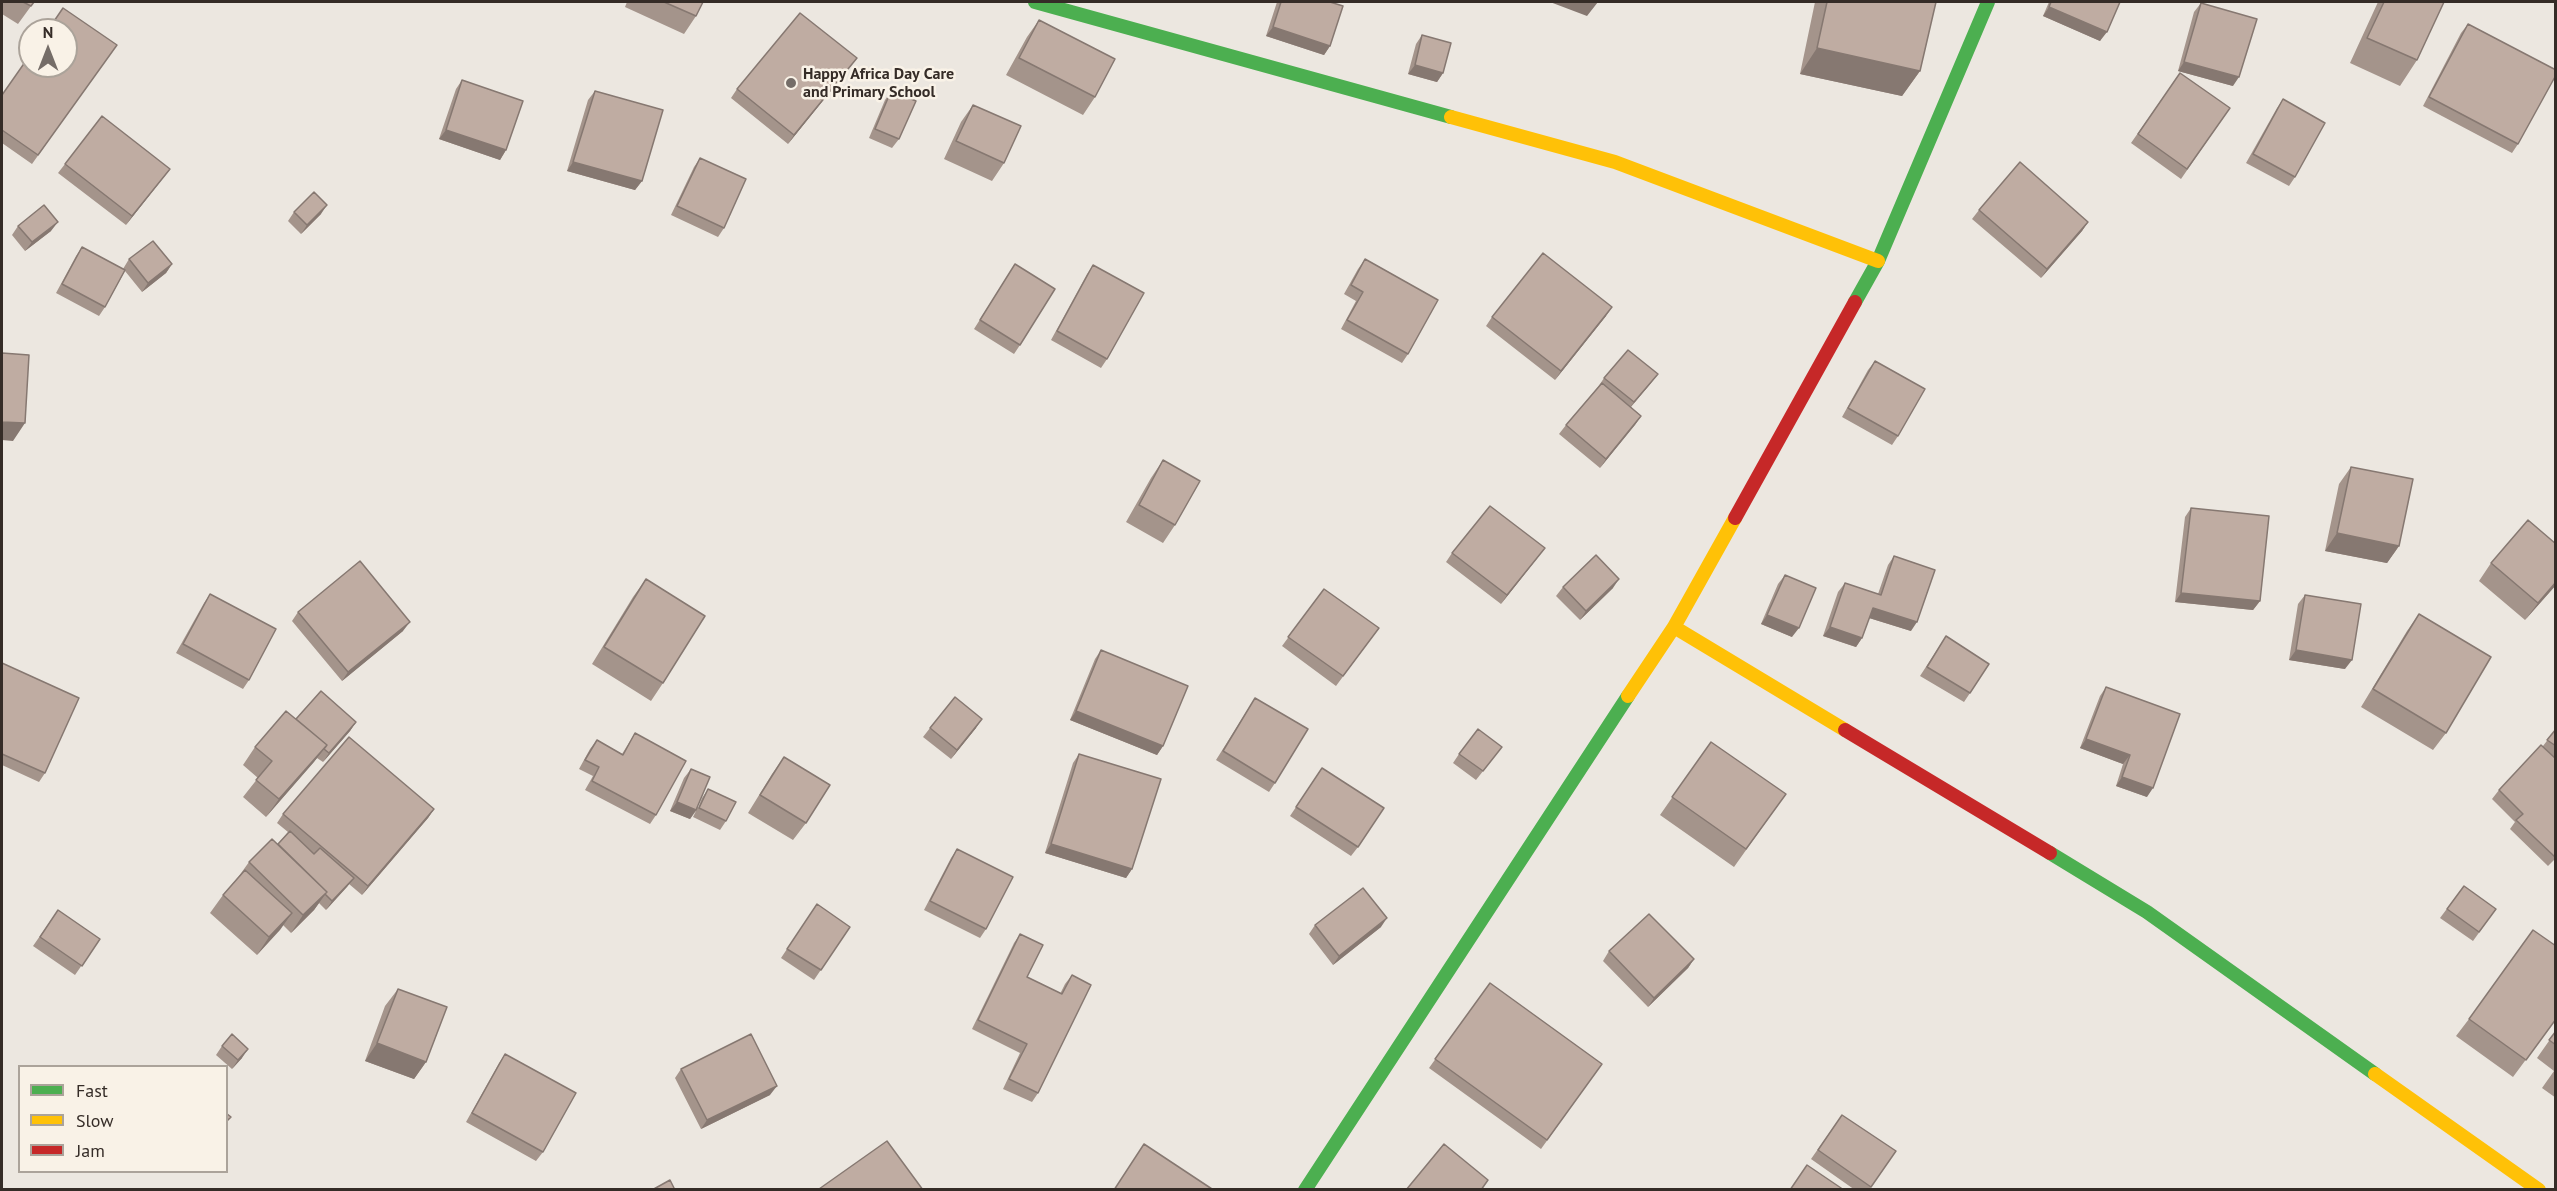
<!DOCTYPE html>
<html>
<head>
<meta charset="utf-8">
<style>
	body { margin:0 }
	#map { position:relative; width:2557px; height:1191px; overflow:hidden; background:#ece7e0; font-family:"PT Sans",sans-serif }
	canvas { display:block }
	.frame { position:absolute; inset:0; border:3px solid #352c27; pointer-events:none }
	.legend { position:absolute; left:18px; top:1065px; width:210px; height:108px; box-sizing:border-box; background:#f9f2e7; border:2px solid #aba39a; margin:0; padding:8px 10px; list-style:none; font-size:18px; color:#352c27 }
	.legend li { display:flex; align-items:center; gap:12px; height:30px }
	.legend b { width:30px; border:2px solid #aba39a }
	.north { position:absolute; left:18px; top:18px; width:60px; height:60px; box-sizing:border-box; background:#f9f2e7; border:2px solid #aba39a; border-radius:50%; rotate:0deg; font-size:16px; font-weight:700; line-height:24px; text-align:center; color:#352c27 }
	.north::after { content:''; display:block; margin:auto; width:21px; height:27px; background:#756d68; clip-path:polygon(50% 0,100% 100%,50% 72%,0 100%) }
</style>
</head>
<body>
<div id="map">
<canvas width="2557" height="1191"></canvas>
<div class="frame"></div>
<ul class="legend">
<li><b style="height:8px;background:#4caf50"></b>Fast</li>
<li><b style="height:8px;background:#ffc107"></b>Slow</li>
<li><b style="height:8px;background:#c62828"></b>Jam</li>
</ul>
<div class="north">N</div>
</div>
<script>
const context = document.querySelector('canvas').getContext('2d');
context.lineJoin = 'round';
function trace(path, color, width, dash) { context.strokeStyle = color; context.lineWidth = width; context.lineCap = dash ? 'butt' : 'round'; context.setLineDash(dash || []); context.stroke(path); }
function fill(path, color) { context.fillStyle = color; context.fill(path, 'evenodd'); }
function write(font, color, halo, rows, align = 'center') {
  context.font = font + ' "PT Sans",sans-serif'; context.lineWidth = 5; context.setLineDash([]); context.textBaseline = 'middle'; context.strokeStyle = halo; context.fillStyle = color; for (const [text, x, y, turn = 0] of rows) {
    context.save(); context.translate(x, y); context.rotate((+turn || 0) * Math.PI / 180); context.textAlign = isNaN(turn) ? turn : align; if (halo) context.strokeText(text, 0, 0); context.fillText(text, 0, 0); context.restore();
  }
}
trace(new Path2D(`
	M1035 2 1451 117
	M1855 302 1878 261 1988 2
	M2050 853 2147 912 2375 1074
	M1305 1190 1628 696`), '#4caf50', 14);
trace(new Path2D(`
	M1451 117 1615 162 1878 261
	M1674 627 1845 730
	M1628 696 1674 627 1735 518
	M2375 1074 2539 1190`), '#ffc107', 14);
trace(new Path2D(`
	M1735 518 1855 302
	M1845 730 2050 853`), '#c62828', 14);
fill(new Path2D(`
	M2 2H34L18 24 2 14Z
	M627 2H703L696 16 684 34 625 7Z
	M1277 2H1330V46L1324 55 1266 36Z
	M1815 2H1936L1920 71 1902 96 1800 74Z
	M2049 2H2120L2100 41 2043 16Z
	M2378 2H2444L2417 60 2400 86 2350 63Z
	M2201 3 2233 86 2178 71 2194 12Z
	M1039 20 1095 97 1083 115 1006 75 1027 37Z
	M2468 24 2518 144 2512 153 2423 106 2461 33Z
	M1422 35 1443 73 1437 82 1408 74 1416 44Z
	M110 54 32 164 2 143V95Z
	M850 67 788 144 731 98 737 89Z
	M2180 73 2230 108 2181 179 2131 143Z
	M462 80 506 150 500 160 439 139 456 89Z
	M595 91 642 181 635 190 567 171 588 100Z
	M891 91 899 139 892 148 869 138 885 100Z
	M2283 99 2295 177 2289 186 2246 163 2277 108Z
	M973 105 1004 163 992 181 944 159 961 122Z
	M700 158 724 228 718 237 671 215 694 167Z
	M65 164 170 169 126 225 58 173Z
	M1979 210 2088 222 2082 231 2041 278 1972 219Z
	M294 212 321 214 301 234 288 221Z
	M18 226 51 231 25 251 12 235Z
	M82 247 123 269 129 259 172 264 166 273 142 292 125 271 105 307 99 316 56 293 76 256Z
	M1365 259 1408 354 1402 363 1341 329 1356 301 1344 294 1358 269Z
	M1015 264 1020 345 1014 354 974 329Z
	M1093 265 1107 359 1101 368 1051 340 1087 274Z
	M1606 316 1555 380 1486 326 1492 317Z
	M1875 361 1898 436 1892 445 1842 417 1868 370Z
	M1604 378 1651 383 1631 407 1641 416 1600 468 1559 434 1566 425 1598 387Z
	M1163 460 1175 525 1163 543 1126 522 1151 478Z
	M2351 467 2399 546 2387 563 2325 551 2339 484Z
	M2191 508 2260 601 2253 610 2175 602 2185 517Z
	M2556 544V585L2525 620 2479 581 2491 563Z
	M1452 553 1538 557 1501 604 1446 562Z
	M1894 556 1911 631 1869 618 1862 638 1856 647 1823 636 1838 592 1845 583 1878 594 1888 565Z
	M1785 575 1792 637 1761 624 1778 584Z
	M646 579 663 683 651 701 592 664 633 597Z
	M1563 587 1613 588 1580 620 1556 596Z
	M1324 589 1379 628 1336 686 1282 646Z
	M210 594 249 680 243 689 176 653 204 603Z
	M2305 595 2345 669 2289 660 2298 604Z
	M298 612 403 631 342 681 292 621Z
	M2419 614 2446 733 2433 750 2361 707 2407 631Z
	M1946 636 1970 693 1964 702 1920 676Z
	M1101 650 1163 746 1157 755 1070 720 1095 659Z
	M2 663 45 773 39 782 2 765Z
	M2106 687 2147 797 2116 786 2123 764 2080 748 2100 696Z
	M1255 698 1275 783 1269 792 1216 760Z
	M296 719 356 722 350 731 323 762 317 758 266 817 243 797 258 778 243 765 255 747Z
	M930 728H976L951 759 923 737Z
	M2556 729V858L2548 866 2510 829 2515 822 2492 799 2499 790 2543 746Z
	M635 733 656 815 650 824 585 790 593 776 579 769 590 749 597 740 622 754Z
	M1711 742 1786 794 1734 867 1660 815Z
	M1079 754 1132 869 1126 878 1045 853 1073 763Z
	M1459 754 1495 756 1476 780 1453 763Z
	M784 757 806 823 793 840 748 813 772 774Z
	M1322 768 1358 847 1351 856 1290 816Z
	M691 769 698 808 702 798 708 789 726 821 720 830 693 817 696 811 690 819 670 811 684 778Z
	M434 809 428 818 362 895 349 884 326 910 319 903 314 910 291 933 283 925 257 955 210 913 223 895 239 876 249 862 278 844 288 832 277 823 283 814Z
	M957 849 986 929 980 938 924 910 951 858Z
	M2464 886 2496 909 2473 941 2440 918Z
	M817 904 850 927 814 980 781 958Z
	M58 910 100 939 75 975 33 946Z
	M1315 925 1381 927 1333 965 1309 934Z
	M1020 934 1027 977 1060 994 1065 984 1072 975 1038 1093 1032 1102 1003 1089 1020 1053 972 1029 1014 943Z
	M1609 951 1694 959 1688 968 1648 1007 1603 961Z
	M1490 983 1602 1064 1541 1149 1429 1068Z
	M398 989 426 1062 414 1079 365 1061 385 1006Z
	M2469 1019H2556L2513 1077 2456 1036Z
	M2556 1031V1098L2542 1088 2554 1071 2537 1058Z
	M222 1046 242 1058 232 1069 216 1055Z
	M505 1054 543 1152 536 1161 466 1122 499 1063Z
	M681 1069 770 1095 701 1129 675 1078Z
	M1842 1115 1896 1151 1869 1190H1855L1811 1159Z`), '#a4948b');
fill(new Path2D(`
	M1550 2H1598L1587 16Z
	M2049 7 2107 32 2100 41 2043 16Z
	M1273 27 1330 46 1324 55 1266 36Z
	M1817 48 1920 71 1902 96 1800 74Z
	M857 58 850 67 788 144 794 135Z
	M2184 62 2239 77 2233 86 2178 71Z
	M1415 65 1443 73 1437 82 1408 74Z
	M446 130 506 150 500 160 439 139Z
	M573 162 642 181 635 190 567 171Z
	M170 169 163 178 126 225 132 216Z
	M327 205 321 214 301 234 307 225Z
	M58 222 51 231 25 251 32 242Z
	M2088 222 2082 231 2041 278 2047 269Z
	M172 264 166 273 142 292 148 283Z
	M1612 307 1606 316 1555 380 1561 371Z
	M1658 374 1651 383 1627 411 1634 402Z
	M1641 416 1635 425 1600 468 1606 459Z
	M2 422 25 423 13 441 2 440Z
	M2337 533 2399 546 2387 563 2325 551Z
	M1545 548 1538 557 1501 604 1507 595Z
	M1619 579 1613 588 1580 620 1586 611Z
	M2556 582V585L2525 620 2538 603Z
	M2181 593 2260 601 2253 610 2175 602Z
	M1873 608 1917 622 1911 631 1866 617Z
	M1767 615 1799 628 1792 637 1761 624Z
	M410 622 403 631 342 681 348 672Z
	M1830 627 1862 638 1856 647 1823 636Z
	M2296 650 2352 660 2345 669 2289 660Z
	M1076 711 1163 746 1157 755 1070 720Z
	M982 719 976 728 951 759 957 750Z
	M356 722 350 731 323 762 329 753Z
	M2086 739 2130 755 2123 764 2080 748Z
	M327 745 314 762 266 817 279 799Z
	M2122 777 2153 788 2147 797 2116 786Z
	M677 802 696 810 690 819 670 811Z
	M434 809 428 818 362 895 368 886Z
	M1051 844 1132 869 1126 878 1045 853Z
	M354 878 347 887 326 910 332 901Z
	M327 892 314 910 291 933 303 915Z
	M292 913 280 930 257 955 269 937Z
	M1387 918 1381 927 1333 965 1339 956Z
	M1694 959 1688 968 1648 1007 1654 998Z
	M377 1043 426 1062 414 1079 365 1061Z
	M248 1049 242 1058 232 1069 238 1060Z
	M777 1086 770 1095 701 1129 707 1120Z`), '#867871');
const building = new Path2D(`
	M23 2H34L31 6Z
	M664 2H703L696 16Z
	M1281 2H1330L1343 6 1330 46 1273 27Z
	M1827 2H1936L1920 71 1817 48Z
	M2051 2H2120L2107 32 2049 7Z
	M2384 2H2444L2417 60 2367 38Z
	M2201 3 2257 19 2239 77 2184 62Z
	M63 8 117 45 38 155 2 130V95L30 55V66H66V30H48Z
	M800 13 857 58 794 135 737 89Z
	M1039 20 1115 59 1095 97 1019 58Z
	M2468 24 2556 70V75L2518 144 2429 97Z
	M1422 35 1451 43 1443 73 1415 65Z
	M2180 73 2230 108 2187 169 2138 134Z
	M462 80 523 101 506 150 446 130Z
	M595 91 663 110 642 181 573 162Z
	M891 91 916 101 899 139 875 129Z
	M2283 99 2325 123 2295 177 2253 154Z
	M973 105 1021 126 1004 163 956 141Z
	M102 116 170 169 132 216 65 164Z
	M700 158 746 179 724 228 677 206Z
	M2020 162 2088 222 2047 269 1979 210Z
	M314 192 327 205 307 225 294 212Z
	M44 205 58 222 32 242 18 226Z
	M153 241 172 264 148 283 129 259Z
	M82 247 125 270 105 307 62 284Z
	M1543 253 1612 307 1561 371 1492 317Z
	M1365 259 1438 300 1408 354 1347 320 1363 292 1351 285Z
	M1015 264 1055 289 1020 345 980 320Z
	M1093 265 1144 293 1107 359 1057 331Z
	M1628 350 1658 374 1634 402 1604 378Z
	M2 353 29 355 25 423 2 422Z
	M1875 361 1925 389 1898 436 1848 408Z
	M1602 383 1641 416 1606 459 1566 425Z
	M1163 460 1200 481 1175 525 1139 505Z
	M2351 467 2413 479 2399 546 2337 533Z
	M1490 506 1545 548 1507 595 1452 553Z
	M2191 508 2269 516 2260 601 2181 593Z
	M2528 520 2556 544V582L2538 603 2491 563Z
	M1596 555 1619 579 1586 611 1563 587Z
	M1894 556 1935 570 1917 622 1873 608 1862 638 1830 627 1845 583 1881 595Z
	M360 561 410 622 348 672 298 612Z
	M1785 575 1816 588 1799 628 1767 615Z
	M646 579 705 616 663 683 604 647Z
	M1324 589 1379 628 1343 676 1288 637Z
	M210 594 276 629 249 680 183 644Z
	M2305 595 2361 604 2352 660 2296 650Z
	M2419 614 2491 657 2446 733 2373 689Z
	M1946 636 1989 664 1970 693 1927 667Z
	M1101 650 1188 686 1163 746 1076 711Z
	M2 663 79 698 45 773 2 754Z
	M2106 687 2180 714 2153 788 2122 777 2130 755 2086 739Z
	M321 691 356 722 329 753 324 749 327 745 296 719Z
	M955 697 982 719 957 750 930 728Z
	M1255 698 1308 729 1275 783 1223 751Z
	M286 711 327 745 279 799 256 780 272 761 255 747Z
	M1478 729 1502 747 1483 771 1459 754Z
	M2556 729V746L2547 740Z
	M635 733 686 761 656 815 592 781 599 767 585 760 597 740 623 755Z
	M349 737 434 809 368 886 283 814Z
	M1711 742 1786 794 1746 849 1672 797Z
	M2541 745 2556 759 2555 857 2516 820 2523 814 2499 790Z
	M1079 754 1161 779 1132 869 1051 844Z
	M784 757 830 785 806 823 760 795Z
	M1322 768 1384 808 1358 847 1296 807Z
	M691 769 710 777 696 810 677 802Z
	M708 789 736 802 726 821 699 808Z
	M290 831 314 854 320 848 354 878 332 901 325 894 327 892 278 844Z
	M272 839 327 892 303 915 249 862Z
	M957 849 1013 877 986 929 930 901Z
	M245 870 292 913 269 937 223 895Z
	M2464 886 2496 909 2479 932 2447 909Z
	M1363 888 1387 918 1339 956 1315 925Z
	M817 904 850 927 821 970 787 949Z
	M58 910 100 939 82 966 40 937Z
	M1649 914 1694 959 1654 998 1609 951Z
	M2533 930 2556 946V1019L2526 1060 2469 1019Z
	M1020 934 1043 945 1027 977 1062 994 1072 975 1091 985 1038 1093 1009 1079 1027 1044 978 1020Z
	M1490 983 1602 1064 1547 1140 1435 1059Z
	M398 989 447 1007 426 1062 377 1043Z
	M2556 1031V1045L2549 1040Z
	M232 1034 248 1049 238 1060 222 1046Z
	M751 1034 777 1086 707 1120 681 1069Z
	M505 1054 576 1093 543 1152 472 1113Z
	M226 1113 231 1117 226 1122Z
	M1842 1115 1896 1151 1871 1187 1818 1150Z
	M887 1141 923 1190 819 1189Z
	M1144 1144 1212 1189V1190H1114Z
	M1444 1144 1488 1180 1481 1190H1406Z
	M1807 1165 1844 1190H1790Z
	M670 1180 675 1190H652Z`);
fill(building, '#bfaca2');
trace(building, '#867871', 1.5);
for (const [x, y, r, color] of [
	[791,83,6,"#756d68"]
]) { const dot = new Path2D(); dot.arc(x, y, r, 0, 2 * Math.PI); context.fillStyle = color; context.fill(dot); trace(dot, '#f9f2e7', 2); }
write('bold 16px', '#352c27', '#f9f2e7', [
	["Happy Africa Day Care",803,74],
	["and Primary School",803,92]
], 'left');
</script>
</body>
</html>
